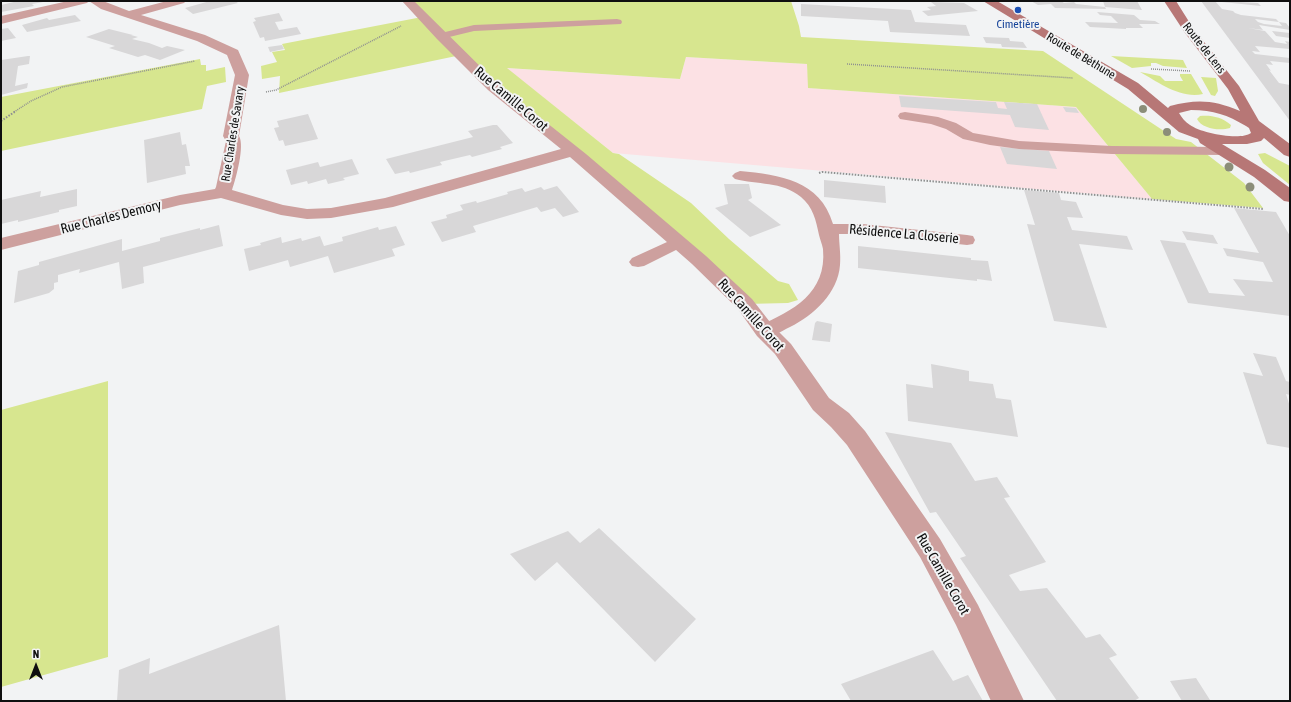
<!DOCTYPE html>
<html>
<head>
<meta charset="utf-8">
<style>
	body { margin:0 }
	#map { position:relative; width:1291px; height:702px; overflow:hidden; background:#f2f3f4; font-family:"Asap Condensed",sans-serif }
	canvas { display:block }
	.frame { position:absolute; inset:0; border:2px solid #0f0f0f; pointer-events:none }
	.north { position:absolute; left:16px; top:646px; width:40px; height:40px; -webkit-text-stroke:3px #f2f3f4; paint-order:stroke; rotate:0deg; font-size:11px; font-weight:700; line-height:16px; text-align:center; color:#0f0f0f }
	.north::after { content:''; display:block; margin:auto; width:14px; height:18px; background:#0f0f0f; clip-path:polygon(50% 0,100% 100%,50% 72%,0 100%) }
</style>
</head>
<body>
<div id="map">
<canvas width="1291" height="702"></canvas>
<div class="frame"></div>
<div class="north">N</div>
</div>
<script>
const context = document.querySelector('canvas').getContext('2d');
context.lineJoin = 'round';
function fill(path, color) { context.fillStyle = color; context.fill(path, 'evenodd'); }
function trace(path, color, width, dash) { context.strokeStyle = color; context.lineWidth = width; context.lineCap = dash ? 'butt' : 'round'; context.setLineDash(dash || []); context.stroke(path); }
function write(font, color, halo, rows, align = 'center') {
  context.font = font + ' "Asap Condensed",sans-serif'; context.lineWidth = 4; context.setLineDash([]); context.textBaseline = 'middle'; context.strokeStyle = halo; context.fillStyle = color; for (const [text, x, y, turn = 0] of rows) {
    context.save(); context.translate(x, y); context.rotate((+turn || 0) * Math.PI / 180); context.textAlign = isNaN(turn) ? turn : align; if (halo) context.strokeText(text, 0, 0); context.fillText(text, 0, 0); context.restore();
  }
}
fill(new Path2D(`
	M686 57 807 64 809 88 1076 107 1152 199 613 153 506 68 680 79Z`), '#fce1e4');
fill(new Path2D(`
	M408 1H791L799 26 801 37 1043 51 1176 139 1191 142 1244 183 1263 208 1152 199 1076 107 808 88 807 64 686 57 680 79 507 68 613 153 619 154 691 203 729 239 778 281 789 284 798 300 788 303 745 304 461 55 279 93 280 76 262 79 261 66 277 62 272 52 285 50 282 44 422 17Z
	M1111 56 1183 60 1187 68 1163 66 1156 63H1151V66L1132 68Z
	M200 59 201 65H206V71L225 67 226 82 207 86 202 109 1 151V97Z
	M1140 72 1160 76 1165 81H1183L1180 76V74H1191L1203 94C1180 99 1158 82 1140 72Z
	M1201 77 1216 78 1218 91 1215 96 1211 95Z
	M1200 116C1211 115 1222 117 1231 125L1230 128C1220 131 1202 129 1197 119Z
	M1265 153 1290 166V185L1263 163 1258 154Z
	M108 381V657L1 687V410Z`), '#d7e68f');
fill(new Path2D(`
	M18 1H43V2L32 4 34 6 1 12V5Z
	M210 1H235L238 3 193 14 185 8Z
	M1031 1H1061L1064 3 1074 2 1076 4 1105 7 1106 9 1055 8 1051 4 1038 5Z
	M1103 1H1137L1142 10 1105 7Z
	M1201 1H1215L1222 9 1233 11 1235 13 1241 15 1276 19 1279 22 1255 19 1258 22 1264 24 1282 26 1279 22 1286 23 1290 28V30L1259 25 1263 30 1248 28 1265 31 1275 42 1287 44 1285 41 1290 42V49L1255 46 1260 52 1252 51 1255 54 1290 58V63L1270 61 1273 65 1266 64 1271 71 1269 70 1279 83 1290 85V121Z
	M1222 1 1258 3 1261 6 1222 2Z
	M931 2 964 3 978 11 928 16 922 11 931 10 927 7 936 6Z
	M801 4 911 10 915 22 966 25 970 36 890 32 888 21 801 16Z
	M1097 12 1134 15 1140 20 1155 21 1160 24H1139L1143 28H1126V29L1090 27 1085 22 1118 23 1111 16 1100 15Z
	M279 13 283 21 275 22 279 30 297 27 301 34 265 41 264 37 260 38 253 22 256 21 254 18Z
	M75 15 81 21 27 32 22 25 47 18 49 20Z
	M8 28 16 38 1 41V29Z
	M109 29 133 35H131L138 37 132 39 149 43 162 48 167 46 185 50 160 60 145 55 138 57 109 48 115 46 86 37Z
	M1272 31 1290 33V38L1276 36Z
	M983 37 1009 38 1010 41 1023 42 1027 48 1002 47 1001 44 986 43Z
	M282 45 284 49 270 52 268 47Z
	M28 56H30L29 64 18 66 15 86 28 83 27 88 1 95V60Z
	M899 96 996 102 998 108 1007 109 1004 102 1037 104 1049 130 1015 127 1010 115 901 107Z
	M1063 107 1076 108 1079 113 1066 112Z
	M308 114 318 139 285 146 283 140 279 141 274 128 279 127 277 121Z
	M493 125H497L513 143 500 147 502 149 472 157 470 155 440 162 442 165 410 173 409 171 395 174 386 159 473 137 468 131Z
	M180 132 182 145 186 144 190 166H185L186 174 147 183 144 140Z
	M1000 147 1049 151 1057 169 1007 164Z
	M352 159 359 174 343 178 345 180 328 184 326 179 308 184 307 181 291 185 286 170 318 162 320 167Z
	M824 180 885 186 886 203 824 197Z
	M724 184H749L752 198 748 200 781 225 750 237 715 208 728 204Z
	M557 186 579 212 563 217 555 208 541 212 537 207 473 226 476 232 442 242 431 222 447 218 446 215 463 210 460 205 476 201 477 203 508 194 507 192 522 188 525 192 541 187 544 190Z
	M77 189V206L59 210V212L18 222V220L1 224V200L41 191 40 197Z
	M1024 190 1059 193 1061 200 1076 202 1083 218 1067 217 1072 230 1127 236 1133 250 1079 244 1107 328 1054 321 1027 224 1035 225Z
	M1234 208 1276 212 1290 236V316L1188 303 1160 240 1185 243 1209 293 1245 296 1233 279 1273 282 1263 262 1227 256 1223 248 1259 253Z
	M219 225 223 246 143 267 144 283 122 289 119 262 79 273 80 269 58 275V282L54 283V289L49 293 14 303 18 271 39 265V262L122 239V251L160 241V238L200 228V230Z
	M396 226 405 245 392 249 395 256 334 273 328 256 290 267 288 260 249 271 244 249 261 245 260 243 281 237 282 243 301 238 302 241 320 236 324 246 343 241 342 237 378 227 379 230Z
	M1182 231 1213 235 1218 244 1187 240Z
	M858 246 971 258V260L988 261 992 281 977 279V281L858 268Z
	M817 321 832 324 830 342 812 340 815 323Z
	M1253 353 1276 357 1286 381 1290 382V395L1286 394 1290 407V448L1267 444 1243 372 1263 376Z
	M931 364 969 371V381L993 384 996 398 1011 400 1018 437 908 421 906 384 933 388Z
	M885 432 951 443 975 481 997 477 1010 497 1004 498 1046 562 1009 575 1020 591 1047 588 1086 638 1100 634 1117 655 1109 658 1139 698 1134 701H1057L960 558 966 556 936 512 930 513Z
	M599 528 696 619 655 662 557 562 535 581 510 554 568 531 580 543Z
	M279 625 286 701H117L119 670 150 658 149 674Z
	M933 650 953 681 968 675 983 701H851L841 684Z
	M1196 678 1210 700 1182 701 1170 681Z`), '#d8d7d8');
trace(new Path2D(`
	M847 64 1073 78
	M1151 69 1190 71
	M266 92 276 90 401 26
	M14 112 31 101 62 87 195 61`), '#8f9090', 1.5, [1, 1]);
trace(new Path2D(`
	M1 121 16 111
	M819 173 822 172 1263 209`), '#8f9090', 2, [1.5, 1.5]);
fill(new Path2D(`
	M617 19 621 20 622 22 621 24 474 31 441 39 435 36 437 34 474 25Z
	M905 112 938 117 956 123 973 133 1019 141 1112 146 1222 147 1227 148 1229 151 1227 154 1222 155 1112 154 1019 149 990 145 963 139 946 129 931 124 900 119 898 116 900 113Z
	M740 171C780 175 820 180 833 224H863L967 235 973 236 975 240 973 244 967 245 863 234H839C839 244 841 254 840 265 838 293 814 315 790 327 780 332 770 339 758 336L755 331 758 326C793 311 827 293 823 249 822 244 820 239 819 235 816 220 813 207 801 197 782 181 757 185 735 179L732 176 735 173Z
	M678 237 684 238 686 242 684 246 644 266 638 267 632 266 629 262 632 258Z`), '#cda09e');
fill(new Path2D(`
	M68 1H89L87 3 1 24V16Z
	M89 1H103L129 11 167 1H186L184 3 141 15 205 35 238 50 249 75 239 136C245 146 236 178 232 190L283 205 307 209 331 208 385 198 561 149 488 90 437 39 402 1H414L498 84 586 154 706 256 752 299 773 326 791 344 829 398 849 413 865 431 940 539 978 605 1024 701H991L956 625 920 557 847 445 831 427 813 410 775 354 757 336 738 309 692 264 570 157 393 207 331 218 307 219 281 215 221 198 180 205 1 250V238L180 195 215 189 216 187 226 141 223 136 235 75 227 55 197 41 101 9Z`), '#cda09e');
fill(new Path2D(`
	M983 1H997L1138 83 1168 108 1170 106C1197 99 1214 100 1240 111L1228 89 1185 33 1164 1H1176L1193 28 1239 86 1259 121 1290 144V157L1284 155 1264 138 1261 141 1247 144H1222L1265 170 1290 188V202L1284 201 1254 177 1200 143 1198 139 1179 132 1128 89ZM1191 110C1214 110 1227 115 1246 126L1249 128 1251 133C1240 141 1201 133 1190 125 1185 122 1182 118 1179 113Z`), '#b77776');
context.fillStyle = '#8b8e79';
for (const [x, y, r] of [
	[1143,109,4],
	[1167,132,4],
	[1229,167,4.5],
	[1250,187,4.5]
]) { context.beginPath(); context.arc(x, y, r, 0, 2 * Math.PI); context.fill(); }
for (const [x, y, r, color] of [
	[1018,10,4,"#1a4fb4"]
]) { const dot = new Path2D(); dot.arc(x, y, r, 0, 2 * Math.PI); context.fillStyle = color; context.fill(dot); trace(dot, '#f2f3f4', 1.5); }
write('12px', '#164399', '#f2f3f4', [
	["Cimetière",1018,24]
]);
write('12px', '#0f0f0f', '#f2f3f4', [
	["Route de Lens",1204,48,52],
	["Route de Béthune",1081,56,31],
	["Rue Charles de Savary",233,134,-81]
]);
write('14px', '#0f0f0f', '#f2f3f4', [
	["Rue Camille Corot",511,99,40],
	["Rue Charles Demory",111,217,-14],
	["Résidence La Closerie",904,234,5],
	["Rue Camille Corot",751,315,48],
	["Rue Camille Corot",943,574,60]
]);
</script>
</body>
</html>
